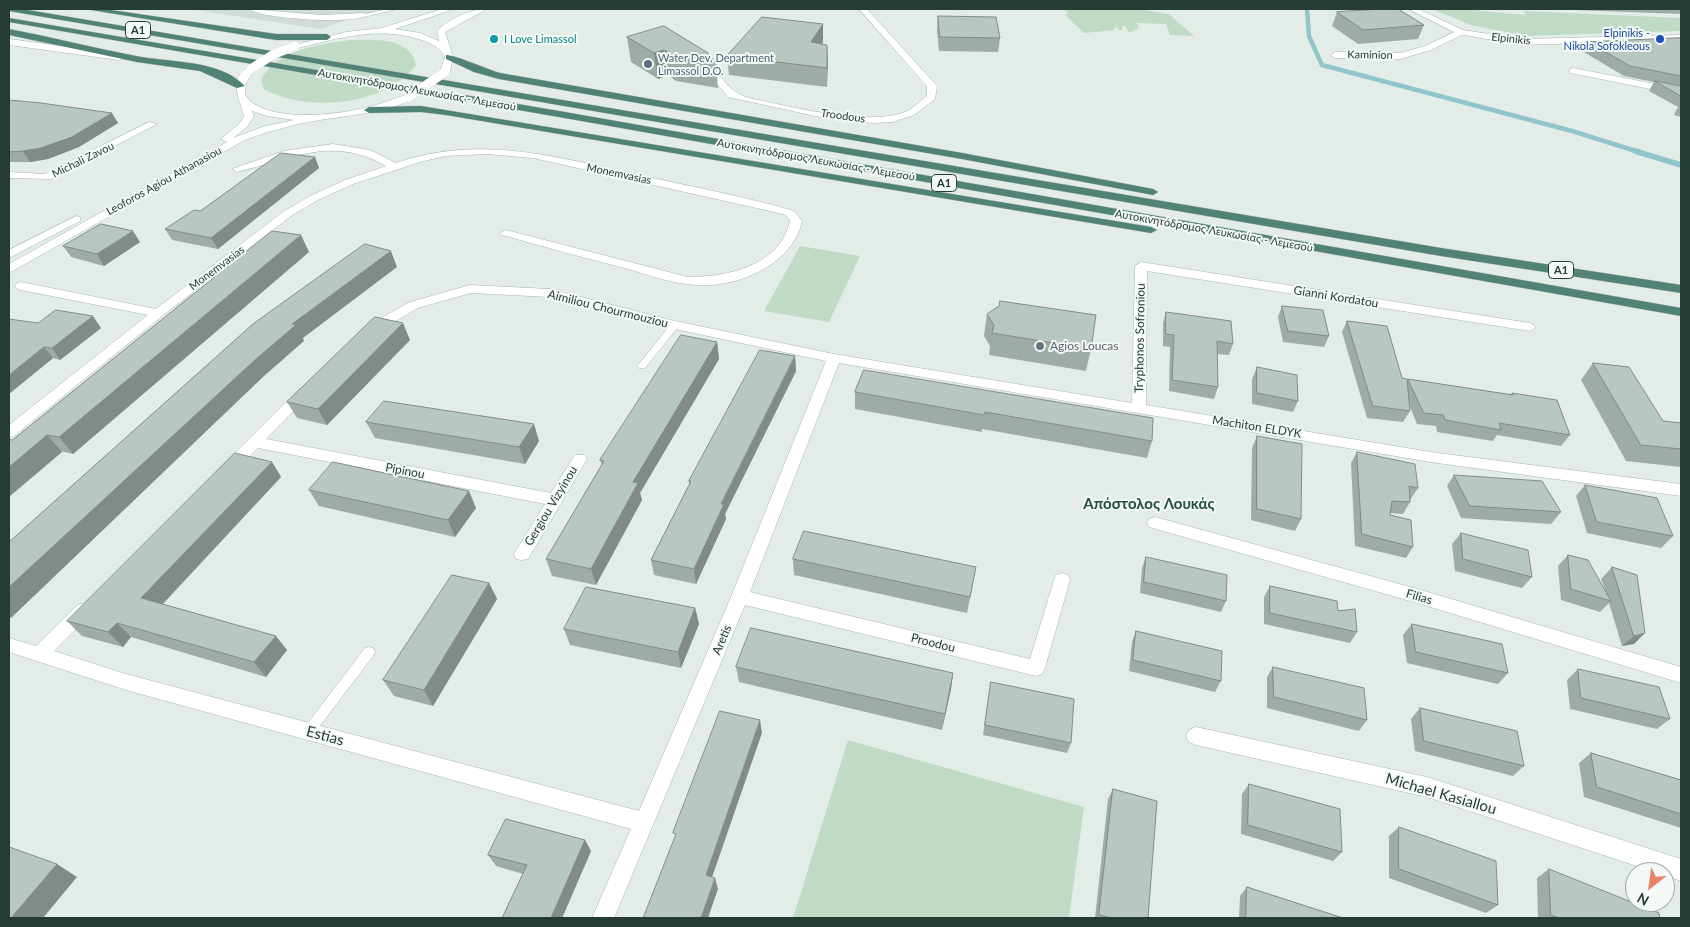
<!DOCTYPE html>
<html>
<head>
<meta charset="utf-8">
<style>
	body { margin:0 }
	#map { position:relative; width:1690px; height:927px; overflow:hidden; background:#e4ece8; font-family:Lato,sans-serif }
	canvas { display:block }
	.frame { position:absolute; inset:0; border:10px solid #253c35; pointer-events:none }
	.north { position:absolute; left:1625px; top:862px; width:50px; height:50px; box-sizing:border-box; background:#f4f9f6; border:1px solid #a1ada9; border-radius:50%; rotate:210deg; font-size:14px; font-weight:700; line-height:20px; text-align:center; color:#253c35 }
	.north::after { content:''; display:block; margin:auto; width:18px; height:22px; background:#e68468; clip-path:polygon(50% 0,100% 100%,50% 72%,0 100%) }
</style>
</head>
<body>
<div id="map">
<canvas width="1690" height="927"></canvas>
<div class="frame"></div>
<div class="north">N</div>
</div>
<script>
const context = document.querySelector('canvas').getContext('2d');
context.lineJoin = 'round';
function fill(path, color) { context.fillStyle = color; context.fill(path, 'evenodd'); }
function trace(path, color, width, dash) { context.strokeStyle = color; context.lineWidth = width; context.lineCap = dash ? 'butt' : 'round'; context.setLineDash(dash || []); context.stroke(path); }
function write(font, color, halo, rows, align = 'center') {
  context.font = font + ' Lato,sans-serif'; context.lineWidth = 4; context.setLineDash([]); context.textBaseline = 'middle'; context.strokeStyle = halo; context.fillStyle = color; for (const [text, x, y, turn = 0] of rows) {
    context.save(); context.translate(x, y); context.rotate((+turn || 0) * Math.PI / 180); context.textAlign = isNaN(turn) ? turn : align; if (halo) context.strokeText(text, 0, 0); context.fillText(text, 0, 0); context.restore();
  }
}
fill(new Path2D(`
	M189 9H380L320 29Z`), '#d2dcd7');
fill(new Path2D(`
	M1064 9H1139L1169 14 1194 36 1170 35 1166 24 1137 23 1139 28 1129 33 1125 26H1122L1123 30H1119L1115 26V30L1084 33 1065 15 1068 13Z
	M1432 9H1462L1526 15 1523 11 1681 18V31L1525 36 1471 25Z
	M350 40C373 40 410 36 416 65 385 106 307 113 264 89L261 80C276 50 320 44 350 40Z
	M800 246 860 256 829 322 764 311Z
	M848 740 1084 807 1069 918H793Z`), '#bfdbc6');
trace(new Path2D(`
	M1307 9 1309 36 1322 65 1572 131 1639 152`), '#91c5cc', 4.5);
trace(new Path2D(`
	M1635 151 1681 165`), '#91c5cc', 5.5);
const service = new Path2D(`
	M387 9H397L364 17 361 15Z
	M675 322 678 323 679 325 678 327 645 368H639L637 366 639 364 672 323Z
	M369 647 373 648 375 652 373 656 313 735 309 737 305 735 303 731 305 727 365 648Z`);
const minor = new Path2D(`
	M249 9 322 15 364 13 368 15C354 25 262 19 249 9Z
	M859 9H867L937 86 935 99 914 115 893 122 874 123 829 119 728 97 710 75 700 67 707 65C726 78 725 90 749 98 789 106 863 126 902 113 912 110 919 102 927 96V86Z
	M1461 29 1465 32 1464 34 1431 50 1400 59 1335 58 1331 55 1335 52 1400 53 1425 46Z
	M9 39 119 54 123 57 119 60 9 45Z
	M1573 68 1681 89V95L1570 73V69Z
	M149 122 157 124 51 179 9 178V172L45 174Z
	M333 144 370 150 396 163C480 134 556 157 639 175 685 185 731 194 777 206L794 211 802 221C792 268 730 291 687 284 667 282 647 274 628 269 586 258 544 247 502 235L500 233 506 230 688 277C727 277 780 266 790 221L786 215 770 211 533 158 487 154 445 156 420 162 353 184 318 200 291 216 162 316 14 436 9 437V425L148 315 21 290 17 289 15 286 17 283 21 282 156 309 283 212 310 196 345 180 386 166C332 135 291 159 237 172L232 169 284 151Z
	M1141 262 1530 323 1536 327 1530 331 1147 271 1146 405 1437 453 1681 484V496L1437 463 839 363 750 592 1030 659 1054 580 1056 575 1062 573 1068 575 1070 580 1045 668 1042 674 1036 676 745 605 614 918H592L631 829 126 690 9 652V638L36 646 78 605 84 603 90 605 93 610 90 615 54 651 126 674 639 811 731 597 826 361 675 329 550 297 471 293 418 308 375 333H365L364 330 365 327 410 302 470 285 550 289 675 321 834 354 1132 403 1135 266Z
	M304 387 309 389 311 392 309 395 266 439 551 493 575 455H585L587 459 528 559 522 560 516 559 514 554 545 504 258 448 232 474H222L219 470 222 466 299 389Z
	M1155 517 1414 588 1681 667V683L1414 602 1149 527 1147 523 1149 519Z
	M1196 727 1427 777 1681 859V881L1665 875V872H1655L1427 797 1196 745 1189 742 1186 736 1189 730Z`);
const tertiary = new Path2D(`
	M1408 9H1418L1463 30 1522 39 1681 35V40L1522 45 1458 34Z`);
const secondary = new Path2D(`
	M442 9H454L395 29 420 33 439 41 437 31C449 19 470 9 487 9L445 32 453 57 450 72 445 75 440 72 445 57C441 48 433 44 424 41 382 25 337 38 295 49L291 46 346 32 382 28Z
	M251 66 255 69 246 83 245 95C264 124 339 115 368 107 382 104 395 98 409 94L414 97C396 112 343 116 320 120 294 124 269 131 245 140L9 273V264L227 142 221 139 240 123 244 116C240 99 226 76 251 66ZM252 111 267 116 294 120 262 127 233 138 247 127 254 116Z
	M76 216 80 217V221L9 258V250Z`);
const trunk = new Path2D(`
	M9 9H22L1441 248 1681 285V293L1441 256 9 11Z
	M85 9H104L276 34H327L331 37 327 40H276Z
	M9 18 559 111 1681 308V316L559 117 9 22Z
	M9 29C52 37 93 48 136 56 170 63 219 59 245 86L237 88 200 71 137 62 9 35Z
	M446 55C453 54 489 70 500 73L962 153 1153 189 1158 192 1153 195 962 159 499 79 474 72 446 59Z
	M421 106 1151 227 1157 230 1151 233 446 115 421 112 369 113 364 110 369 107Z`);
trace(service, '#a7b4af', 1);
trace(minor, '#a7b4af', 1);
trace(tertiary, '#a7b4af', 1);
trace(secondary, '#a3b7b0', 1);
trace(trunk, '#c2c8c6', 1);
fill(service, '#fff');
fill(minor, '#fff');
fill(tertiary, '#fff');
fill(secondary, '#fff');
fill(trunk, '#508275');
const secondaryBridge = new Path2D(`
	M251 69 274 54 295 46
	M409 97 445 72`);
trace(secondaryBridge, '#a3b7b0', 9, []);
trace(secondaryBridge, '#fff', 9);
fill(new Path2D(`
	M1547 9H1681V14Z
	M1337 12 1424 25 1418 39 1358 44 1332 26Z
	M938 16 1000 38 998 52 939 51 937 30Z
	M823 24V42L822 44 827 45V87L729 75 727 56Z
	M627 37 716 63 718 88 676 81 668 75 658 79 631 62Z
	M1681 38V117L1674 115 1678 107 1649 91 1654 82 1624 76 1582 51 1588 42Z
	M9 100 118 123 79 147 48 159 30 162H9Z
	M315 157 319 168 218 249 172 240 165 229 200 211Z
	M140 242 104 266 71 257 63 246Z
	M309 252 73 454 12 440Z
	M1282 306 1329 336 1324 347 1283 342 1278 317Z
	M1166 312 1233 344 1229 355 1217 354 1218 387 1214 399 1169 391 1170 347 1163 346V323Z
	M987 314 1091 349 1086 371 989 355 990 346 984 336Z
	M1347 321 1402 378 1407 381 1408 379 1510 395 1512 393 1570 435 1561 446 1497 435 1493 441 1437 432 1436 426 1417 424 1410 407V411L1403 422 1367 418 1342 332Z
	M38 323 101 328 60 360 53 358 9 394Z
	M410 340 327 425 297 418 287 402Z
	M717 342 719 359 640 493 642 500 596 585 552 576 546 559 602 465 600 460Z
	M795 356 796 371 725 514 726 519 696 584 654 575 651 560 689 485V481Z
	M1593 363 1663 421 1681 423V467L1626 461 1581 380Z
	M1257 367 1298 401 1293 412 1252 404V379Z
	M864 370 1152 441 1147 458 982 429V432L855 409V392Z
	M366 422 539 441 525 464 375 438Z
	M1257 436 1301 519 1295 531 1251 520 1252 448Z
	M1357 452 1418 488 1410 500V499V502L1403 514 1390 513V515L1413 547 1406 558 1355 546 1351 463Z
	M272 462 281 477 163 604 287 650 266 677 131 637 123 647 82 636 67 621Z
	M1454 475 1561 512 1551 524 1461 518 1447 486Z
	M1585 485 1673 536 1661 548 1587 533 1576 496Z
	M309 490 476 508 455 537 319 506Z
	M1461 533 1532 577 1522 588 1455 571 1452 544Z
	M1568 555 1605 589 1601 579 1612 567 1637 575 1634 644 1622 646 1609 603 1600 612 1561 600 1558 566Z
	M1146 557 1226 601 1221 612 1140 593 1142 568Z
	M793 559 973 584 967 613 794 575Z
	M489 583 497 599 433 706 394 696 383 680Z
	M1270 586 1338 611 1357 632 1350 643 1264 624V597Z
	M695 608 699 624 681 668 570 645 564 629Z
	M1412 624 1508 673 1498 684 1407 663 1403 635Z
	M1136 631 1221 681 1215 692 1129 671 1132 642Z
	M736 667 953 673 951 689 942 730 739 682Z
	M1273 667 1367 720 1359 731 1267 708V677Z
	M1578 669 1670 719 1657 729 1570 709 1567 680Z
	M991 682 1071 743 1067 753 983 735Z
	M1420 708 1524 766 1513 776 1415 751 1411 719Z
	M1591 753 1681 780V828L1584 797 1579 763Z
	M1249 784 1342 852 1333 861 1241 834 1242 794Z
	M1113 789 1148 918H1095L1108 799Z
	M1399 827 1498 905 1486 913 1389 878V836Z
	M585 840 591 851 562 918H502L523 874 496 866 488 855Z
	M1549 869 1660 918H1538L1537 878Z
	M1247 887 1343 918H1239L1240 896Z`), '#9faba6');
fill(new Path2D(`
	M823 24V42L811 60V42Z
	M827 45 828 63 827 87Z
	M664 50 668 75 658 79 654 53Z
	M112 113 118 123 79 147 48 159 30 162 23 151Z
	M315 157 319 168 218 249 211 238Z
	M133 231 140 242 104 266 97 254Z
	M301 235 309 252 73 454 59 437Z
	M391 251 397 267 303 338 304 341 264 376 11 618 9 616V587L292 324Z
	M93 316 101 328 60 360 52 348Z
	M403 323 410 340 327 425 318 409Z
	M717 342 719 359 640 493 642 500 596 585 591 569 633 482Z
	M44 347 53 358 9 394V375Z
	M795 356 796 371 725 514 726 519 696 584 694 569 721 504Z
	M534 424 539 441 525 464 519 447Z
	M47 435 62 452 9 497V467Z
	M272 462 281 477 155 612 141 598Z
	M469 491 476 508 455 537 448 520Z
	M489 583 497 599 433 706 424 690Z
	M695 608 699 624 681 668 678 652Z
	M117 623 131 637 123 647 108 632Z
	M1645 633 1634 644 1622 646 1634 636Z
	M276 636 287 650 266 677 254 662Z
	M953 673 951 689 942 730 945 714Z
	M760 720 762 733 709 886 706 875Z
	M585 840 591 851 562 918H551Z
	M57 864 77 877 43 918H11Z
	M715 878 718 889 708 918H701Z`), '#828b87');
const building = new Path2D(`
	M1382 9H1398L1424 25 1363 30 1337 12Z
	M938 16 996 17 1000 38 940 37Z
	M762 17 823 24 811 42 827 45V68L727 56Z
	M664 26 708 53 716 63 673 55 664 50 654 53 627 37Z
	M1681 38V76L1630 66 1588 42Z
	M1655 81 1681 86V96Z
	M9 100 41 103 112 113 72 137 41 148 23 151 9 152Z
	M281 153 315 157 211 238 165 229 194 210 200 211Z
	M101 224 133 231 97 254 63 246Z
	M272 231 301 235 59 437 47 435 9 467V439L12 440Z
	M365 244 391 251 292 324 296 325 255 360 9 587V542L253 324Z
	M1000 301 1096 315 1091 349 992 333 994 325 987 314 999 306Z
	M1282 306 1323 310 1329 336 1288 331Z
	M56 310 93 316 52 348 44 347 9 375V319L38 323Z
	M1166 312 1231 321 1233 344 1217 341 1218 387 1172 380 1174 335 1166 334Z
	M375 317 403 323 318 409 287 402Z
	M1347 321 1387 326 1402 378 1407 379 1410 411 1373 406Z
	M681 335 717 342 633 482 638 483 591 569 546 559 604 461 600 460Z
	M760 350 795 356 721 504H724L694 569 651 560 691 481H689Z
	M1593 363 1629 367 1663 421 1681 423V449L1641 445Z
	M1257 367 1297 375 1298 401 1257 393Z
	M864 370 1153 418 1152 441 985 412 984 415 855 392Z
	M1408 379 1513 395 1512 393 1557 400 1570 435 1499 423 1501 430 1445 420 1443 415 1424 413Z
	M384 401 534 424 519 447 366 422Z
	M1257 436 1302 444 1301 519 1257 509Z
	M1357 452 1415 464 1418 488 1409 486 1410 502 1392 501 1390 515 1411 520 1413 547 1362 534Z
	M235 453 272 462 141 598 276 636 254 662 117 623 108 632 67 621Z
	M333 462 469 491 448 520 309 490Z
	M1454 475 1542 481 1561 512 1470 506Z
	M1585 485 1657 498 1673 536 1597 522Z
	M804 531 976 567 970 597 793 559Z
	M1461 533 1528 550 1532 577 1463 559Z
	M1568 555 1588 560 1611 601 1571 589Z
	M1146 557 1227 575 1226 601 1144 582Z
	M1612 567 1637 575 1645 633 1634 636Z
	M452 575 489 583 424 690 383 680Z
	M1270 586 1337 601 1338 611 1355 609 1357 632 1270 613Z
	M586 587 695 608 678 652 564 629Z
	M1412 624 1502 644 1508 673 1416 652Z
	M751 628 953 673 945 714 736 667Z
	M1136 631 1222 651 1221 681 1133 660Z
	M1273 667 1364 688 1367 720 1274 697Z
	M1578 669 1659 687 1670 719 1581 698Z
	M991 682 1074 699 1071 743 985 725Z
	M1420 708 1517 731 1524 766 1424 741Z
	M720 711 760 720 706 875 715 878 701 918H643L676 834 673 833Z
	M1591 753 1681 780V814L1597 787Z
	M1249 784 1340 809 1342 852 1248 825Z
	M1113 789 1157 801 1148 918H1111L1099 915Z
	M506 819 585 840 551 918H502L527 865 488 855Z
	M1399 827 1496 861 1498 905 1399 869Z
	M9 847 57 864 11 918H9Z
	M1549 869 1659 913 1660 918H1559L1551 915Z
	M1247 887 1343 918H1246Z`);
fill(building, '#b9c7c1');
trace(building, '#828b87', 1);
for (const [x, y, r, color] of [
	[494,39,5,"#0f9aa8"],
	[1660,39,5,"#1a4fb4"],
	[648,64,5,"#5c6f8a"],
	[1040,346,5,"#6b7280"]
]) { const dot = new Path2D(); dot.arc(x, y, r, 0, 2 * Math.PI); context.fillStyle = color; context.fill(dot); trace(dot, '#f4f9f6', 2); }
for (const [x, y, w] of [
	[138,30,25],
	[944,183,25],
	[1561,270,25]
]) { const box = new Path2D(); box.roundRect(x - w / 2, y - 8.5, w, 17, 4); context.fillStyle = '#f4f9f6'; context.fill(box); trace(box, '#253c35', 1); }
write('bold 11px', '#253c35', null, [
	["A1",138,30],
	["A1",944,183],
	["A1",1561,270]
]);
write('11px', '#164399', '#f4f9f6', [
	["Elpinikis -",1650,33],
	["Nikola Sofokleous",1650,46]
], 'right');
write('11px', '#0d838f', '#f4f9f6', [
	["I Love Limassol",504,39]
], 'left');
write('11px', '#253c35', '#f4f9f6', [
	["Elpinikis",1511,39,6],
	["Kaminion",1370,55,1],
	["Αυτοκινητόδρομος Λευκωσίας - Λεμεσού",417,90,10],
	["Troodous",843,116,8],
	["Michali Zavou",83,160,-26],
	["Αυτοκινητόδρομος Λευκωσίας - Λεμεσού",816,160,10],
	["Monemvasias",619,174,12],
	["Leoforos Agiou Athanasiou",164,181,-29],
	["Αυτοκινητόδρομος Λευκωσίας - Λεμεσού",1214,231,10],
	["Monemvasias",217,268,-37]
]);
write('11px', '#4e5e75', '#f4f9f6', [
	["Water Dev. Department",658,58],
	["Limassol D.O.",658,71]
], 'left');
write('12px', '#253c35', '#f4f9f6', [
	["Gianni Kordatou",1336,297,9],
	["Aimiliou Chourmouziou",608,309,14],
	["Tryphonos Sofroniou",1140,338,-89],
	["Machiton ELDYK",1257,427,9],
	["Pipinou",405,471,11],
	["Gergiou Vizyinou",551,506,-59],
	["Filias",1419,597,16],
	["Aretis",722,640,-67],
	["Proodou",933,643,14]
]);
write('12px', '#5b616d', '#f4f9f6', [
	["Agios Loucas",1050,346]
], 'left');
write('bold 15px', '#224d41', '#f4f9f6', [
	["Απόστολος Λουκάς",1149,504]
]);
write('15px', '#253c35', '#f4f9f6', [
	["Estias",325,736,15],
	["Michael Kasiallou",1441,794,16]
]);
</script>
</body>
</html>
